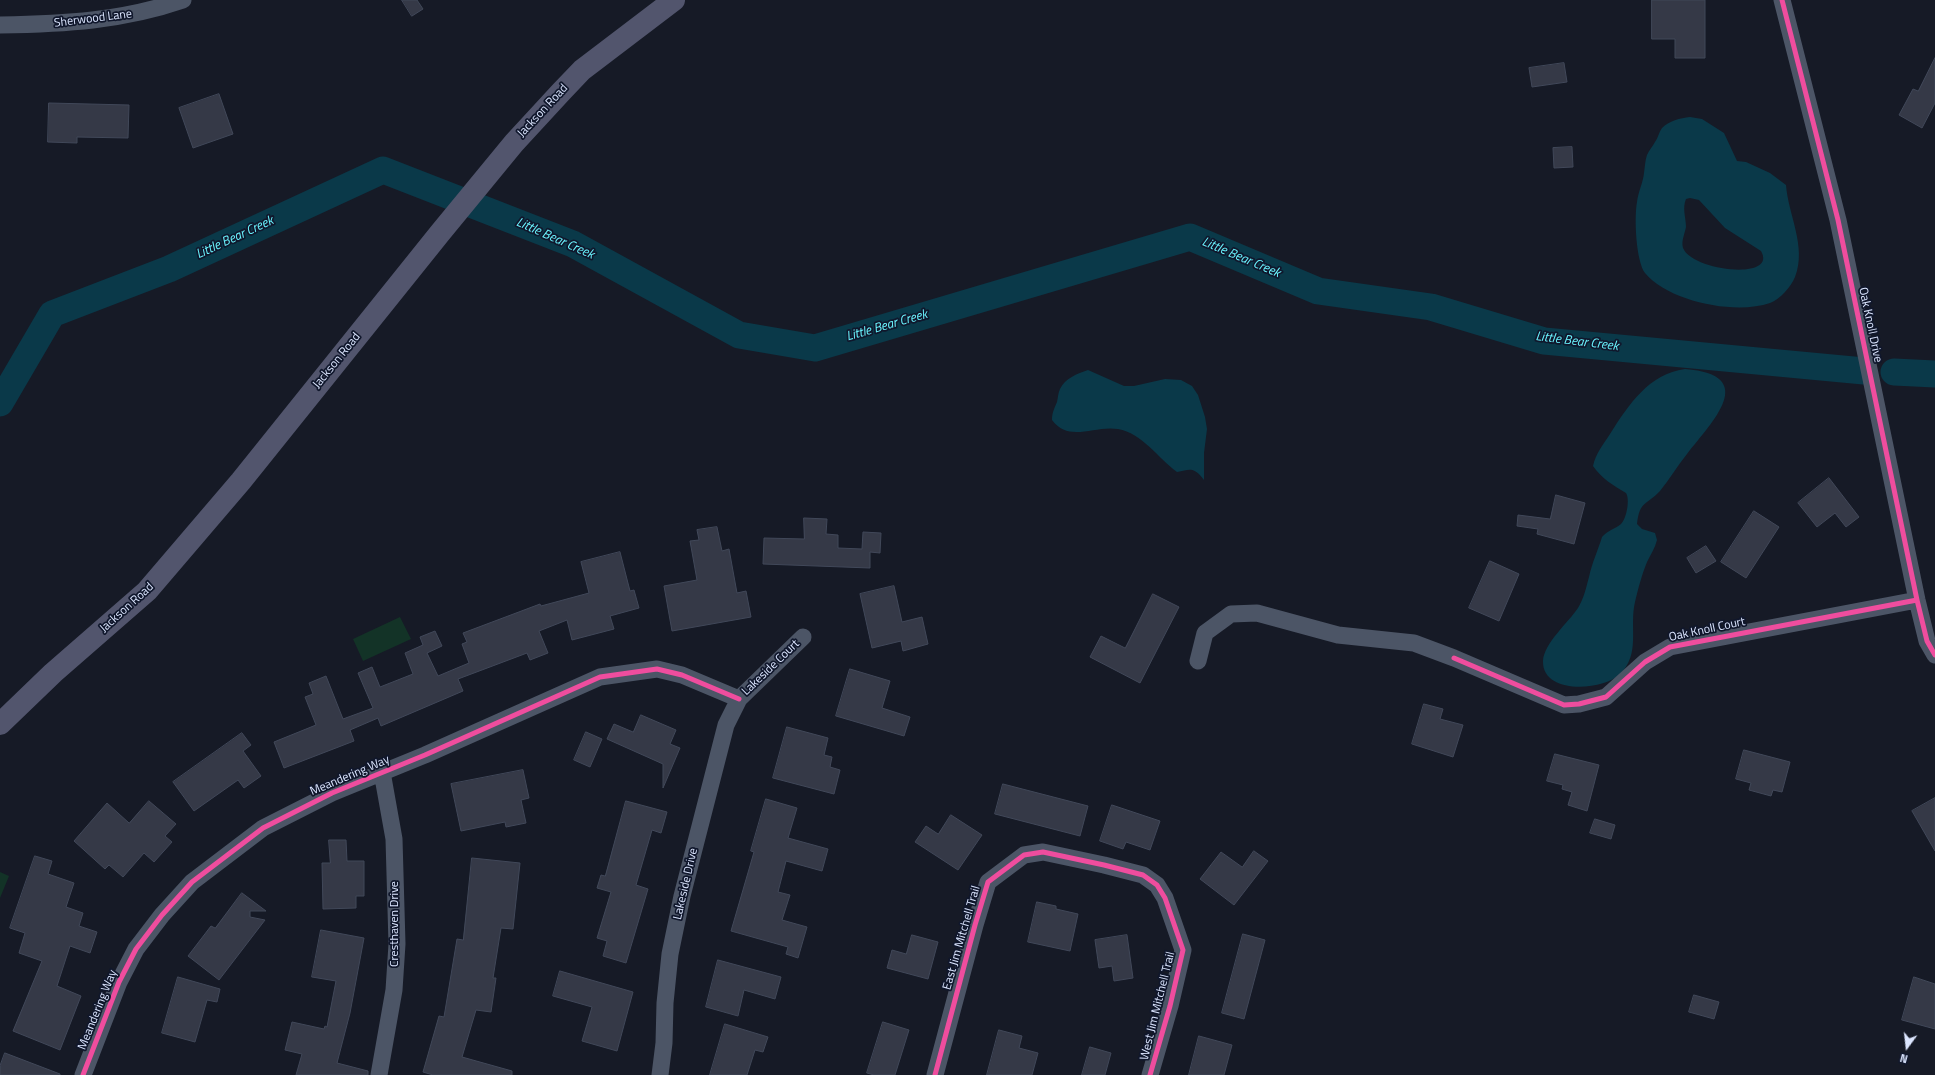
<!DOCTYPE html>
<html>
<head>
<meta charset="utf-8">
<style>
	body { margin:0 }
	#map { position:relative; width:1935px; height:1075px; overflow:hidden; background:#161a26; font-family:"Titillium Web",sans-serif }
	canvas { display:block }
	.north { position:absolute; left:1887px; top:1027px; width:40px; height:40px; -webkit-text-stroke:3px #10172c; paint-order:stroke; rotate:195deg; font-size:11px; font-weight:700; line-height:16px; text-align:center; color:#dce6ff }
	.north::after { content:''; display:block; margin:auto; width:14px; height:18px; background:#dce6ff; clip-path:polygon(50% 0,100% 100%,50% 72%,0 100%) }
</style>
</head>
<body>
<div id="map">
<canvas width="1935" height="1075"></canvas>
<div class="north">N</div>
</div>
<script>
const context = document.querySelector('canvas').getContext('2d');
context.lineJoin = 'round';
function fill(path, color) { context.fillStyle = color; context.fill(path, 'evenodd'); }
function trace(path, color, width, dash) { context.strokeStyle = color; context.lineWidth = width; context.lineCap = dash ? 'butt' : 'round'; context.setLineDash(dash || []); context.stroke(path); }
function write(font, color, halo, rows, align = 'center') {
  context.font = font + ' "Titillium Web",sans-serif'; context.lineWidth = 3.5; context.setLineDash([]); context.textBaseline = 'middle'; context.strokeStyle = halo; context.fillStyle = color; for (const [text, x, y, turn = 0] of rows) {
    context.save(); context.translate(x, y); context.rotate((+turn || 0) * Math.PI / 180); context.textAlign = isNaN(turn) ? turn : align; if (halo) context.strokeText(text, 0, 0); context.fillText(text, 0, 0); context.restore();
  }
}
fill(new Path2D(`
	M400 617 411 639 363 661 353 639Z
	M0 872 9 876 0 898Z`), '#133327');
fill(new Path2D(`
	M1690 117 1702 119 1724 133 1737 161 1746 162 1770 173 1786 185C1788 214 1807 247 1795 277 1791 287 1780 299 1770 303 1736 315 1669 302 1645 273 1636 261 1634 218 1637 202 1638 192 1643 183 1644 173 1645 166 1645 161 1647 155 1649 150 1653 146 1655 142 1658 138 1659 132 1662 128 1669 121 1680 118 1690 117ZM1690 198 1699 200 1725 228 1761 251C1778 281 1692 271 1683 248 1681 241 1685 233 1686 227 1686 218 1682 208 1686 199Z
	M1685 369C1760 375 1712 422 1687 454 1677 466 1670 479 1660 491 1646 506 1640 500 1637 524L1642 529 1655 533 1657 540C1655 548 1651 554 1647 562 1642 574 1638 589 1635 602 1629 627 1641 654 1620 674 1603 691 1542 695 1543 661 1544 643 1568 623 1578 608 1584 598 1586 588 1589 577 1592 563 1598 550 1602 537 1608 530 1615 529 1621 524 1627 518 1630 499 1626 493 1614 486 1601 478 1593 466 1596 453 1603 445 1610 434 1629 404 1649 374 1685 369Z
	M1088 370 1124 386H1134L1165 379 1181 380 1192 386 1198 395 1205 417 1207 429 1204 453V480C1194 467 1191 469 1177 472 1158 458 1142 433 1118 429 1094 425 1069 443 1052 420 1052 413 1054 409 1057 402 1058 398 1058 393 1060 389 1065 378 1077 374 1088 370Z`), '#0a3949');
trace(new Path2D(`
	M1894 372 1935 374
	M0 403 52 314 169 269 383 170 573 244 739 335 815 348 1190 237 1318 291 1431 307 1544 341 1864 371`), '#0a3949', 27);
const building = new Path2D(`
	M402 0H417L423 9 412 16Z
	M1652 0H1705V58H1675V39H1652Z
	M1935 58V103L1922 128 1899 115 1913 89 1918 91Z
	M1564 63 1567 82 1532 87 1529 68Z
	M219 94 233 134 193 148 179 108Z
	M49 103 129 105 128 138 77 137V143L48 142Z
	M1572 147 1573 167 1554 168 1553 148Z
	M1829 478 1859 517 1846 527 1835 513 1817 527 1798 503Z
	M1556 495 1585 503 1574 544 1537 534 1538 529 1517 526 1518 515 1550 519Z
	M1754 511 1779 527 1746 578 1721 562Z
	M804 518 827 519 826 534 838 535V548L862 549 863 532 881 533 880 553 870 552V568L763 564 764 538 804 539Z
	M717 527 722 551 729 549 737 593 746 591 751 617 672 631 664 586 697 580 690 541 699 540 697 530Z
	M1706 546 1716 561 1696 573 1687 558Z
	M620 552 630 591 634 590 639 608 610 616 614 629 572 640 567 620 539 631 548 653 530 660 527 653 458 679 463 691 381 726 378 718 350 730 354 741 284 768 274 742 316 725 305 697 313 694 309 683 326 676 343 719 373 708 358 673 372 667 380 687 413 674 405 653 423 645 420 637 435 631 442 646 427 653 438 676 469 663 462 644 467 642 463 633 540 604 541 606 589 593 581 562Z
	M1490 561 1519 574 1499 621 1469 608Z
	M894 586 902 622 922 617 928 644 903 651 901 641 872 648 860 594Z
	M1153 594 1179 607 1140 683 1090 657 1101 636 1125 648Z
	M850 669 890 681 882 708 910 717 904 736 836 716Z
	M1424 704 1443 709 1440 719 1463 725 1453 757 1412 744Z
	M641 715 676 730 670 744 680 748 663 788V764L607 739 614 724 633 732Z
	M787 727 828 738 824 755 832 757 830 767 840 770 834 794 773 778Z
	M586 732 602 739 590 767 574 760Z
	M242 733 251 745 243 751 261 776 244 788 238 780 194 811 173 782Z
	M1744 750 1790 762 1782 792 1773 790 1771 796 1749 790 1751 783 1736 779Z
	M1555 754 1599 765 1587 811 1568 805 1572 792 1562 789 1563 785 1547 781Z
	M523 770 529 798 521 800 526 823 506 827 505 822 461 831 451 784Z
	M1003 784 1088 806 1080 836 995 814Z
	M1935 798V851L1912 811Z
	M766 799 797 808 788 838 828 849 822 871 786 861 778 892 790 895 782 920 807 927 798 958 786 954 788 947 731 931 754 852 751 851Z
	M149 801 176 824 165 836 172 842 154 862 144 853 123 877 109 865 105 869 74 841 107 803 129 823Z
	M626 801 667 812 661 833 652 830 636 885 648 889 626 963 603 956 607 941 597 938 611 892 597 888 601 875 605 876Z
	M1112 805 1160 821 1150 850 1126 842 1123 849 1100 841Z
	M951 815 982 835 958 870 915 842 926 826 938 834Z
	M1595 819 1615 825 1611 839 1590 833Z
	M329 840H346L347 861H364V896H356V908L323 909 322 863H330Z
	M1254 851 1268 861 1234 905 1200 879 1221 852 1242 867Z
	M35 856 52 861 48 874 74 883 66 907 83 913 79 926 97 932 90 953 70 946 57 986 81 996 60 1050 13 1031 42 961 19 953 25 933 10 928Z
	M472 858 520 863 513 929 501 928 493 978H496L491 1012 476 1010 462 1057 512 1071V1075H433L423 1072 439 1016 444 1017 457 939 463 940Z
	M242 893 266 911H250V917L265 920 219 980 188 956 211 926 215 928Z
	M1037 902 1056 906V909L1078 914 1070 951 1028 942Z
	M321 930 364 938 350 1013 337 1063 368 1071V1075H296L302 1054 285 1050 292 1022 324 1029 325 1026 327 1027 336 981 312 977Z
	M1243 934 1265 940 1244 1019 1222 1013Z
	M912 935 938 942 928 979 887 968 892 950 906 954Z
	M1127 935 1133 978 1114 981 1112 966 1099 968 1095 940Z
	M718 960 781 977 775 999 744 990 738 1016 706 1007Z
	M560 971 633 992 617 1051 582 1041 592 1007 553 996Z
	M178 977 220 989 217 1002 207 1000 195 1042 162 1033Z
	M1914 977 1935 984V1029L1902 1020Z
	M1694 995 1719 1002 1714 1019 1689 1012Z
	M883 1022 909 1030 895 1075H874L867 1073Z
	M725 1024 768 1037 763 1052 755 1050 747 1075H710Z
	M999 1030 1022 1036 1019 1048 1038 1053 1032 1075H987Z
	M1199 1036 1232 1045 1224 1075H1189Z
	M1090 1047 1111 1053 1105 1075H1082Z
	M5 1053 60 1074V1075H0V1066Z`);
fill(building, '#353947');
trace(building, '#414859', 1);
trace(new Path2D(`
	M1782 0 1838 220 1917 600 1927 641 1935 655
	M0 25C64 24 122 21 183 0
	M1198 661 1205 633 1231 614 1257 613 1338 635 1414 643 1454 658 1564 705 1579 704 1606 697 1645 662 1670 647 1917 600
	M83 1075 119 982 136 949 162 915 192 882 263 828 332 793 425 755 600 677 657 669 682 675 739 699
	M379 1075 394 990 397 944 394 839 382 772
	M660 1075 664 1043 665 1003 670 954 682 896 726 725 739 699 803 637
	M935 1075 975 925 988 882 1024 855 1043 852 1104 865 1143 875 1157 885 1165 898 1183 950 1170 1006 1150 1075`), '#4c5566', 17);
trace(new Path2D(`
	M0 724 53 673 147 591 241 481 440 233 514 143 561 92 582 70 674 0`), '#52556d', 22);
trace(new Path2D(`
	M1782 0 1838 220 1917 600 1927 641 1935 655
	M1454 658 1564 705 1579 704 1606 697 1645 662 1670 647 1917 600
	M83 1075 119 982 136 949 162 915 192 882 263 828 332 793 425 755 600 677 657 669 682 675 739 699
	M935 1075 975 925 988 882 1024 855 1043 852 1104 865 1143 875 1157 885 1165 898 1183 950 1170 1006 1150 1075`), '#ef4d9e', 5);
write('12px', '#dce6ff', '#10172c', [
	["Sherwood Lane",93,19,-7],
	["Jackson Road",543,111,-47],
	["Oak Knoll Drive",1870,325,78],
	["Jackson Road",337,361,-51],
	["Jackson Road",127,608,-42],
	["Oak Knoll Court",1707,630,-12],
	["Lakeside Court",771,668,-44],
	["Meandering Way",350,776,-23],
	["Lakeside Drive",686,884,-77],
	["Cresthaven Drive",395,924,-90],
	["East Jim Mitchell Trail",962,938,-74],
	["West Jim Mitchell Trail",1158,1006,-76],
	["Meandering Way",98,1010,-68]
]);
write('italic 13px', '#6af5ff', '#10172c', [
	["Little Bear Creek",235,238,-25],
	["Little Bear Creek",555,239,24],
	["Little Bear Creek",1241,258,23],
	["Little Bear Creek",887,326,-16],
	["Little Bear Creek",1577,342,7]
]);
</script>
</body>
</html>
